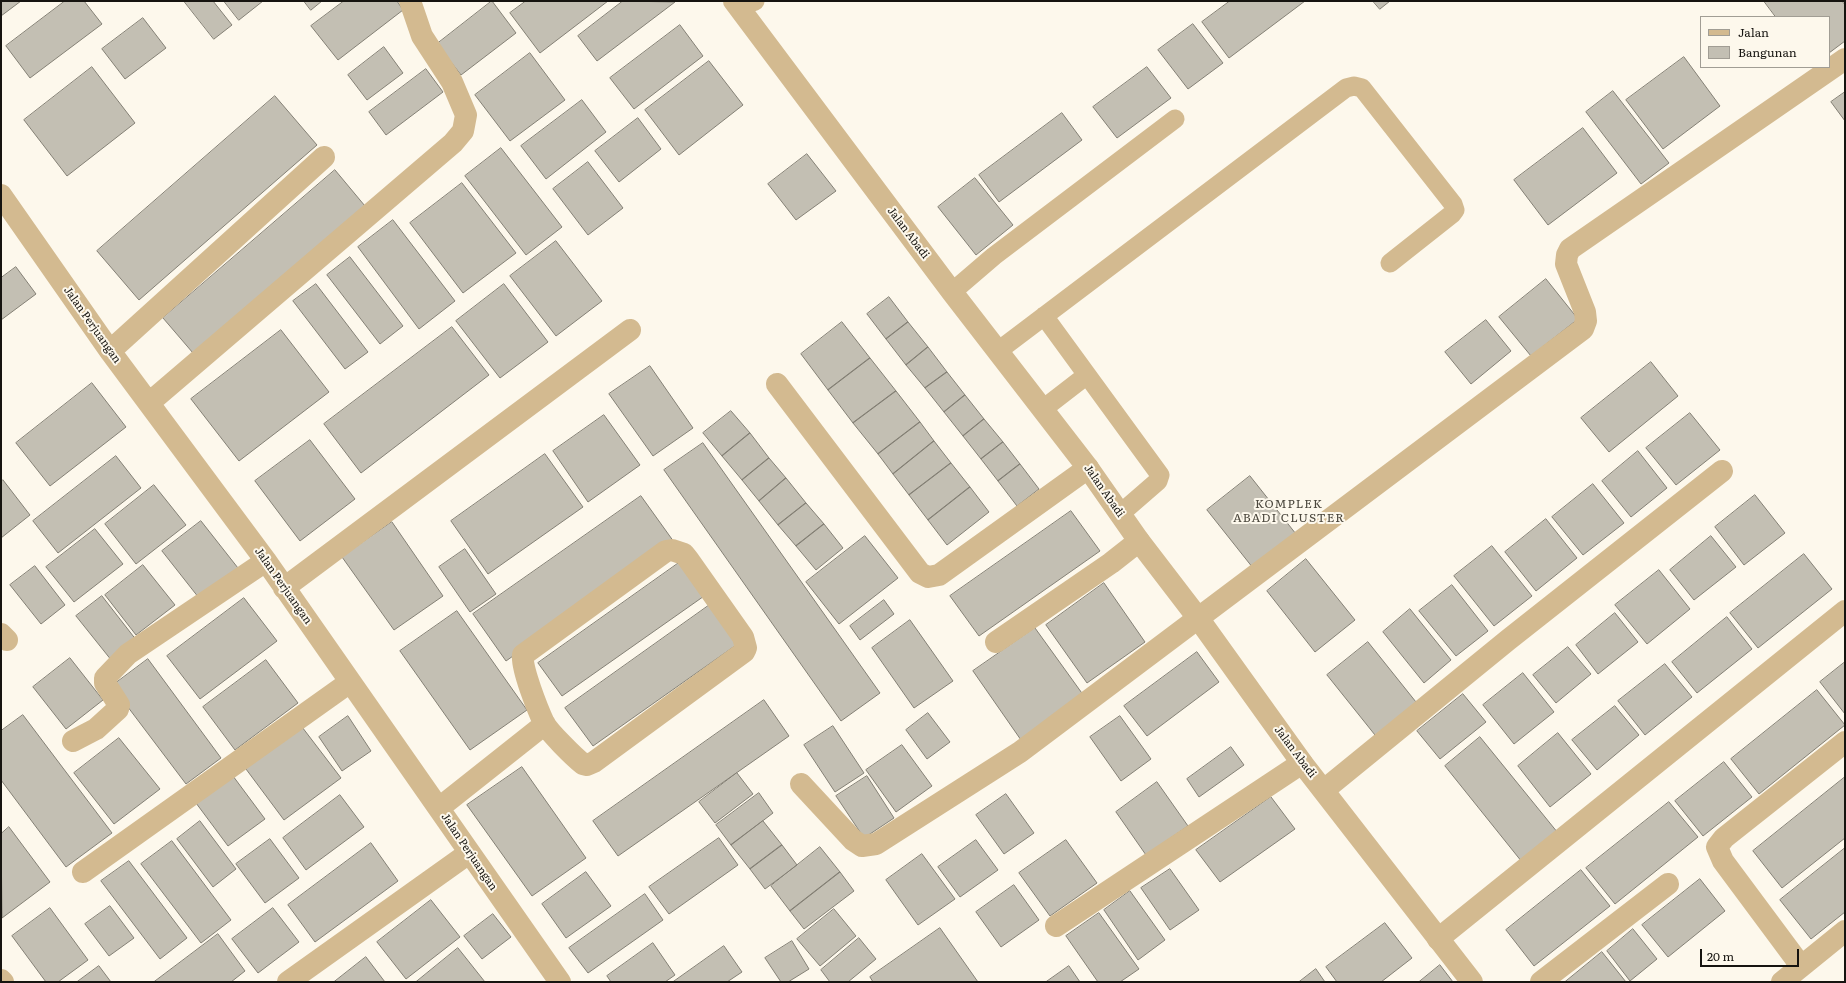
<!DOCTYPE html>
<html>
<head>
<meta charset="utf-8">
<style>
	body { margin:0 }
	#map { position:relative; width:1846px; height:983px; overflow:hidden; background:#fdf8ec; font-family:Literata,serif }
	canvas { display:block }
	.frame { position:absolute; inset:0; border:2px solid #161410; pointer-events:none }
	.legend { position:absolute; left:1700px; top:16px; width:130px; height:52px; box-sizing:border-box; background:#fdf8ec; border:1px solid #a19d94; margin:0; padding:5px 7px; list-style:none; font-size:12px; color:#161410 }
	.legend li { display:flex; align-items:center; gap:8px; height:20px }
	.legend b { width:20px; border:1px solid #a19d94 }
	.scale { position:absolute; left:1700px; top:949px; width:99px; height:18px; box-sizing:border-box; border:2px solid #161410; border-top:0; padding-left:5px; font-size:12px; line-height:14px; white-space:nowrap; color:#161410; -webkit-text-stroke:3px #fdf8ec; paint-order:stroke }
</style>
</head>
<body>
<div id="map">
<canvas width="1846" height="983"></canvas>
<div class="frame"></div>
<ul class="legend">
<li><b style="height:5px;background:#d3ba90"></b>Jalan</li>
<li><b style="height:11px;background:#c3bfb3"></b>Bangunan</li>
</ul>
<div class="scale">20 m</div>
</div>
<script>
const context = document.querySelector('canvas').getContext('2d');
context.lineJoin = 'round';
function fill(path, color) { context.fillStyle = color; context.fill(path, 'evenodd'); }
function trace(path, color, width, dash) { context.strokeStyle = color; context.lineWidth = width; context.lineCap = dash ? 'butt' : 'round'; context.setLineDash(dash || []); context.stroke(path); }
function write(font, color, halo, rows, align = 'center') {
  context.font = font + ' Literata,serif'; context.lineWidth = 4; context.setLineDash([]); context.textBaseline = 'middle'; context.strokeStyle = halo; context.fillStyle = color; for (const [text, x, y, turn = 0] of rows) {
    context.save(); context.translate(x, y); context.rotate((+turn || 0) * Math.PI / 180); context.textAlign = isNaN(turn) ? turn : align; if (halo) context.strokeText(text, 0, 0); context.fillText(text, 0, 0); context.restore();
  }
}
const building = new Path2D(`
	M1 1H21L1 16Z
	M65 1H84L102 24 30 78 6 46Z
	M184 1H213L232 25 214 39Z
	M224 1H263L239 20Z
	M304 1H322L311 10Z
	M344 1H397L403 10 338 60 311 26Z
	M492 1 516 33 461 75 437 44Z
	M526 1H608L540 53 510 13Z
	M623 1 675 2 597 61 578 36Z
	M1230 1H1305L1229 58 1202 22Z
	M1373 1H1390L1380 9Z
	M1764 1H1842L1845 5V41L1829 53V17H1776Z
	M143 18 166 48 125 79 102 49Z
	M1193 24 1223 63 1188 89 1158 50Z
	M680 25 703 56 634 109 610 78Z
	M384 47 403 73 367 100 348 75Z
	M530 53 565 100 510 141 475 95Z
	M1684 57 1720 106 1663 149 1626 100Z
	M709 61 743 105 679 155 645 110Z
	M92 67 135 123 67 176 24 120Z
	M1147 67 1171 98 1117 138 1093 107Z
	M426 69 443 92 386 135 369 112Z
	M1613 91 1669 163 1641 184 1586 112Z
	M1845 92V121L1831 102Z
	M275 96 317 145 139 300 97 251Z
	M582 100 606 132 546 179 521 146Z
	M1062 113 1082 140 999 202 979 175Z
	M638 118 661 149 619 182 595 151Z
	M1583 128 1617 173 1548 225 1514 180Z
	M501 148 562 227 526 255 465 176Z
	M807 154 836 191 796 220 768 184Z
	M588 162 623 208 588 235 553 189Z
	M335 170 365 206 193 353 163 318Z
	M975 178 1013 225 976 255 938 207Z
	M462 183 516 253 463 293 410 223Z
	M393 220 455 301 419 329 358 247Z
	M556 241 602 301 556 336 510 276Z
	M350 257 403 326 380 344 327 275Z
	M16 267 36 294 1 320V278Z
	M1546 279 1578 319 1531 356 1499 317Z
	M316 284 368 352 345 369 293 301Z
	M504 284 548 342 500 378 456 321Z
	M889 297 908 322 886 339 867 314Z
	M1486 320 1511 351 1471 384 1445 352Z
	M842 322 870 358 828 390 801 354Z
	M908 322 928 347 906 365 886 339Z
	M452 327 489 375 361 473 324 424Z
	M281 330 329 392 239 461 191 399Z
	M928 347 947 372 925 388 906 365Z
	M870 358 896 391 853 423 828 390Z
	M1651 362 1678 396 1609 452 1581 418Z
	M650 366 693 428 653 456 609 394Z
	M947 372 965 395 944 412 925 388Z
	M92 383 126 427 50 486 16 443Z
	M896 391 920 422 878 454 853 423Z
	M965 395 984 419 963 436 944 412Z
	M731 411 750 433 722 456 703 433Z
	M1690 413 1720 450 1676 485 1646 448Z
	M604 415 640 465 588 502 553 451Z
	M984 419 1003 442 981 459 963 436Z
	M920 422 934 441 893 474 878 454Z
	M750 433 769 458 742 480 722 456Z
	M310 440 355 499 300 541 255 481Z
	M934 441 951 463 909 495 893 474Z
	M1003 442 1020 464 998 481 981 459Z
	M703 443 880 693 841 721 664 470Z
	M1638 451 1667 488 1631 517 1602 481Z
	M545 454 583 507 488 574 451 521Z
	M116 456 141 488 58 553 33 521Z
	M769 458 786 478 759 501 742 480Z
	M951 463 970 487 928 520 909 495Z
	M1020 464 1039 489 1017 506 998 481Z
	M1250 476 1296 534 1253 568 1207 510Z
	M786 478 806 503 778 525 759 501Z
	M3 480 30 515 1 538V482Z
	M1593 484 1624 523 1583 555 1552 517Z
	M154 485 186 525 136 564 105 524Z
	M970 487 989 512 947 545 928 520Z
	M1755 495 1785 533 1744 565 1715 527Z
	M641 496 674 542 506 661 473 614Z
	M806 503 824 524 796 546 778 525Z
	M1071 511 1100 551 979 636 950 596Z
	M1546 519 1577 558 1536 591 1505 552Z
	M201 521 238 568 199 598 162 551Z
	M392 522 443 596 394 630 342 557Z
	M824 524 843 548 816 570 796 546Z
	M95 529 123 564 74 602 46 567Z
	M865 536 898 578 839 624 806 582Z
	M1711 536 1736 567 1694 600 1670 570Z
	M1492 546 1532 596 1494 626 1454 576Z
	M465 549 496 594 470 612 439 567Z
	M1804 554 1832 589 1758 648 1730 613Z
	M1306 559 1355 620 1315 652 1267 591Z
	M683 560 707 594 562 696 538 663Z
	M143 565 175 605 136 635 105 595Z
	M35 566 65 605 41 624 10 585Z
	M1659 570 1690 609 1647 644 1615 605Z
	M1104 583 1145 642 1087 683 1046 625Z
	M1452 585 1488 631 1456 656 1419 611Z
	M102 596 137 641 112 661 76 616Z
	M244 598 277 641 200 699 167 656Z
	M884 600 894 614 860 640 850 626Z
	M711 604 739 643 593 746 565 708Z
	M1410 609 1451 660 1424 683 1383 632Z
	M457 611 527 710 470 750 400 651Z
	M1615 613 1638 642 1598 674 1576 645Z
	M1727 617 1752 649 1697 693 1672 662Z
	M910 620 953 681 914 708 872 648Z
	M1035 628 1084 696 1021 740 973 671Z
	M1368 642 1420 707 1379 740 1327 675Z
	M1568 647 1591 674 1556 703 1533 675Z
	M1197 652 1219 682 1147 736 1124 706Z
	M70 658 103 700 66 729 33 687Z
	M148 659 221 758 186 784 112 686Z
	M266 660 298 703 235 750 203 707Z
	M1845 662V714L1820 682Z
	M1665 664 1692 697 1645 735 1618 701Z
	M1523 673 1554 712 1514 744 1483 705Z
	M1817 690 1845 725 1759 794 1731 759Z
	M1463 694 1486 722 1440 759 1417 731Z
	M764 700 789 736 618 856 593 821Z
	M1615 706 1639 735 1597 770 1572 740Z
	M928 713 950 742 927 759 906 730Z
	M23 715 112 833 66 867 1 780V731Z
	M348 716 371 751 342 771 319 737Z
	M1120 716 1151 759 1121 781 1090 737Z
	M299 723 341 778 284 820 243 765Z
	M833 726 864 773 835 792 804 745Z
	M1558 733 1591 774 1550 807 1518 766Z
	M1480 737 1558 833 1522 862 1445 766Z
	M119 738 160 789 114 824 74 773Z
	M902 745 932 786 896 812 866 770Z
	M1231 747 1244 765 1199 797 1187 779Z
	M1724 762 1752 797 1703 836 1675 801Z
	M522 767 586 858 532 896 467 805Z
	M737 773 753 794 715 823 699 802Z
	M233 776 265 819 228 846 196 803Z
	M867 776 894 818 864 838 836 796Z
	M1845 777V838L1782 888 1753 851Z
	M1157 782 1188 826 1146 855 1116 812Z
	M759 793 773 813 731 845 716 825Z
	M1006 794 1034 833 1004 854 976 815Z
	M340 795 364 827 306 870 283 838Z
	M1271 797 1295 829 1220 882 1196 850Z
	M1669 802 1698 837 1615 904 1586 868Z
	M200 821 236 869 213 887 177 839Z
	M763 821 782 845 750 869 731 845Z
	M9 827 50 882 2 918 1 834Z
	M719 838 738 865 669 914 649 887Z
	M270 839 299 878 265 903 236 864Z
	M976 840 998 870 960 897 938 867Z
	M1066 840 1097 883 1050 916 1019 873Z
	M172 841 231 920 201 943 141 864Z
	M371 843 398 881 315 942 288 905Z
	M782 845 797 865 765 889 750 869Z
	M820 847 840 872 790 911 771 886Z
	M1845 848V912L1811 939 1780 900Z
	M922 854 955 899 918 925 886 880Z
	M129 861 187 938 160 959 101 881Z
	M1170 869 1199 910 1170 930 1141 888Z
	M1581 870 1610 906 1534 966 1506 930Z
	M586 872 611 906 566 938 542 904Z
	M840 872 854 891 804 929 790 911Z
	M1700 879 1725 911 1668 957 1642 925Z
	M1014 885 1039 920 1001 947 976 912Z
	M1130 891 1165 940 1138 960 1104 910Z
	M645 894 663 920 588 973 569 948Z
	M431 900 460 937 406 979 377 942Z
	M110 906 134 938 109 956 85 924Z
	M50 908 88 960 58 982H46L12 936Z
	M273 908 299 942 258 973 232 939Z
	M834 909 856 936 820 966 797 939Z
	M1099 913 1139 969 1120 982H1098L1066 936Z
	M493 914 511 937 482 959 464 936Z
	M1385 923 1412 958 1381 982H1337L1326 967Z
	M940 928 978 982H873L870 977Z
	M1633 929 1657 959 1630 981 1607 951Z
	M218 934 245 971 231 982H154Z
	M859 938 876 959 848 982H830L821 970Z
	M792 941 809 969 788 982H781L765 958Z
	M653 943 675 975 665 982H611L607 976Z
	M724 946 742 972 727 982H673Z
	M458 948 485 982H416Z
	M1602 952 1626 982H1565Z
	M366 957 385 982H334Z
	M1440 965 1453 982H1419Z
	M99 966 111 982H77Z
	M1069 966 1080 982H1046Z
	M1316 969 1325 982H1299Z`);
fill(building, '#c3bfb3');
trace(building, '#848075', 1);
trace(new Path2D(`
	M739 7 755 1
	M952 292 994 256 1175 119
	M1044 316 1160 475 1158 481 1120 514
	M998 351 1346 88 1354 86 1362 88 1453 204 1455 210 1452 214 1390 263
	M1043 409 1087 375`), '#d3ba90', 19);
trace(new Path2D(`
	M1 195 110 351 266 561 560 982
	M110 351 324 157
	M777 384 920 573 928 577 939 575 1088 468
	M149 403 453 143 463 131 466 115 452 82 422 36 410 1
	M672 550 684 554 688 559 743 637 746 648 744 652 594 762 587 765 583 764C574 757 549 732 544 723 538 710 521 668 523 655L666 551Z
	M284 588 630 330
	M1 634 7 640
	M996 642 1111 563 1139 541
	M73 741 96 729 118 709 119 705 105 683V678L128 654 266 561
	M801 784 853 840 862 846 876 844 1020 752 1583 329 1586 321 1585 312 1566 264 1567 255 1570 249 1845 59
	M1324 790 1508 640 1722 471
	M439 808 545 724
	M83 872 350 682
	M1056 926 1302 763
	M1438 939 1845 611
	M1801 966 1723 861 1717 847 1724 838 1845 742
	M1 980 3 982
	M288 982 469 853
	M1541 982 1668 884
	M1782 982 1845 931`), '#d3ba90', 22);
trace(new Path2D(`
	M734 1 952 292 1088 468 1139 541 1198 618 1302 763 1472 982`), '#d3ba90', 22);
write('11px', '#161410', '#fdf8ec', [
	["Jalan Abadi",908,233,53],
	["Jalan Perjuangan",92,325,55],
	["Jalan Abadi",1104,491,55],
	["Jalan Perjuangan",283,586,55],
	["Jalan Abadi",1295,752,53],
	["Jalan Perjuangan",469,852,56]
]);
context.letterSpacing = '1px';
write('12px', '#4b473d', '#fdf8ec', [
	["KOMPLEK",1289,504],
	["ABADI CLUSTER",1289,518]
]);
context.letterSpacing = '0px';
</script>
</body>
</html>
